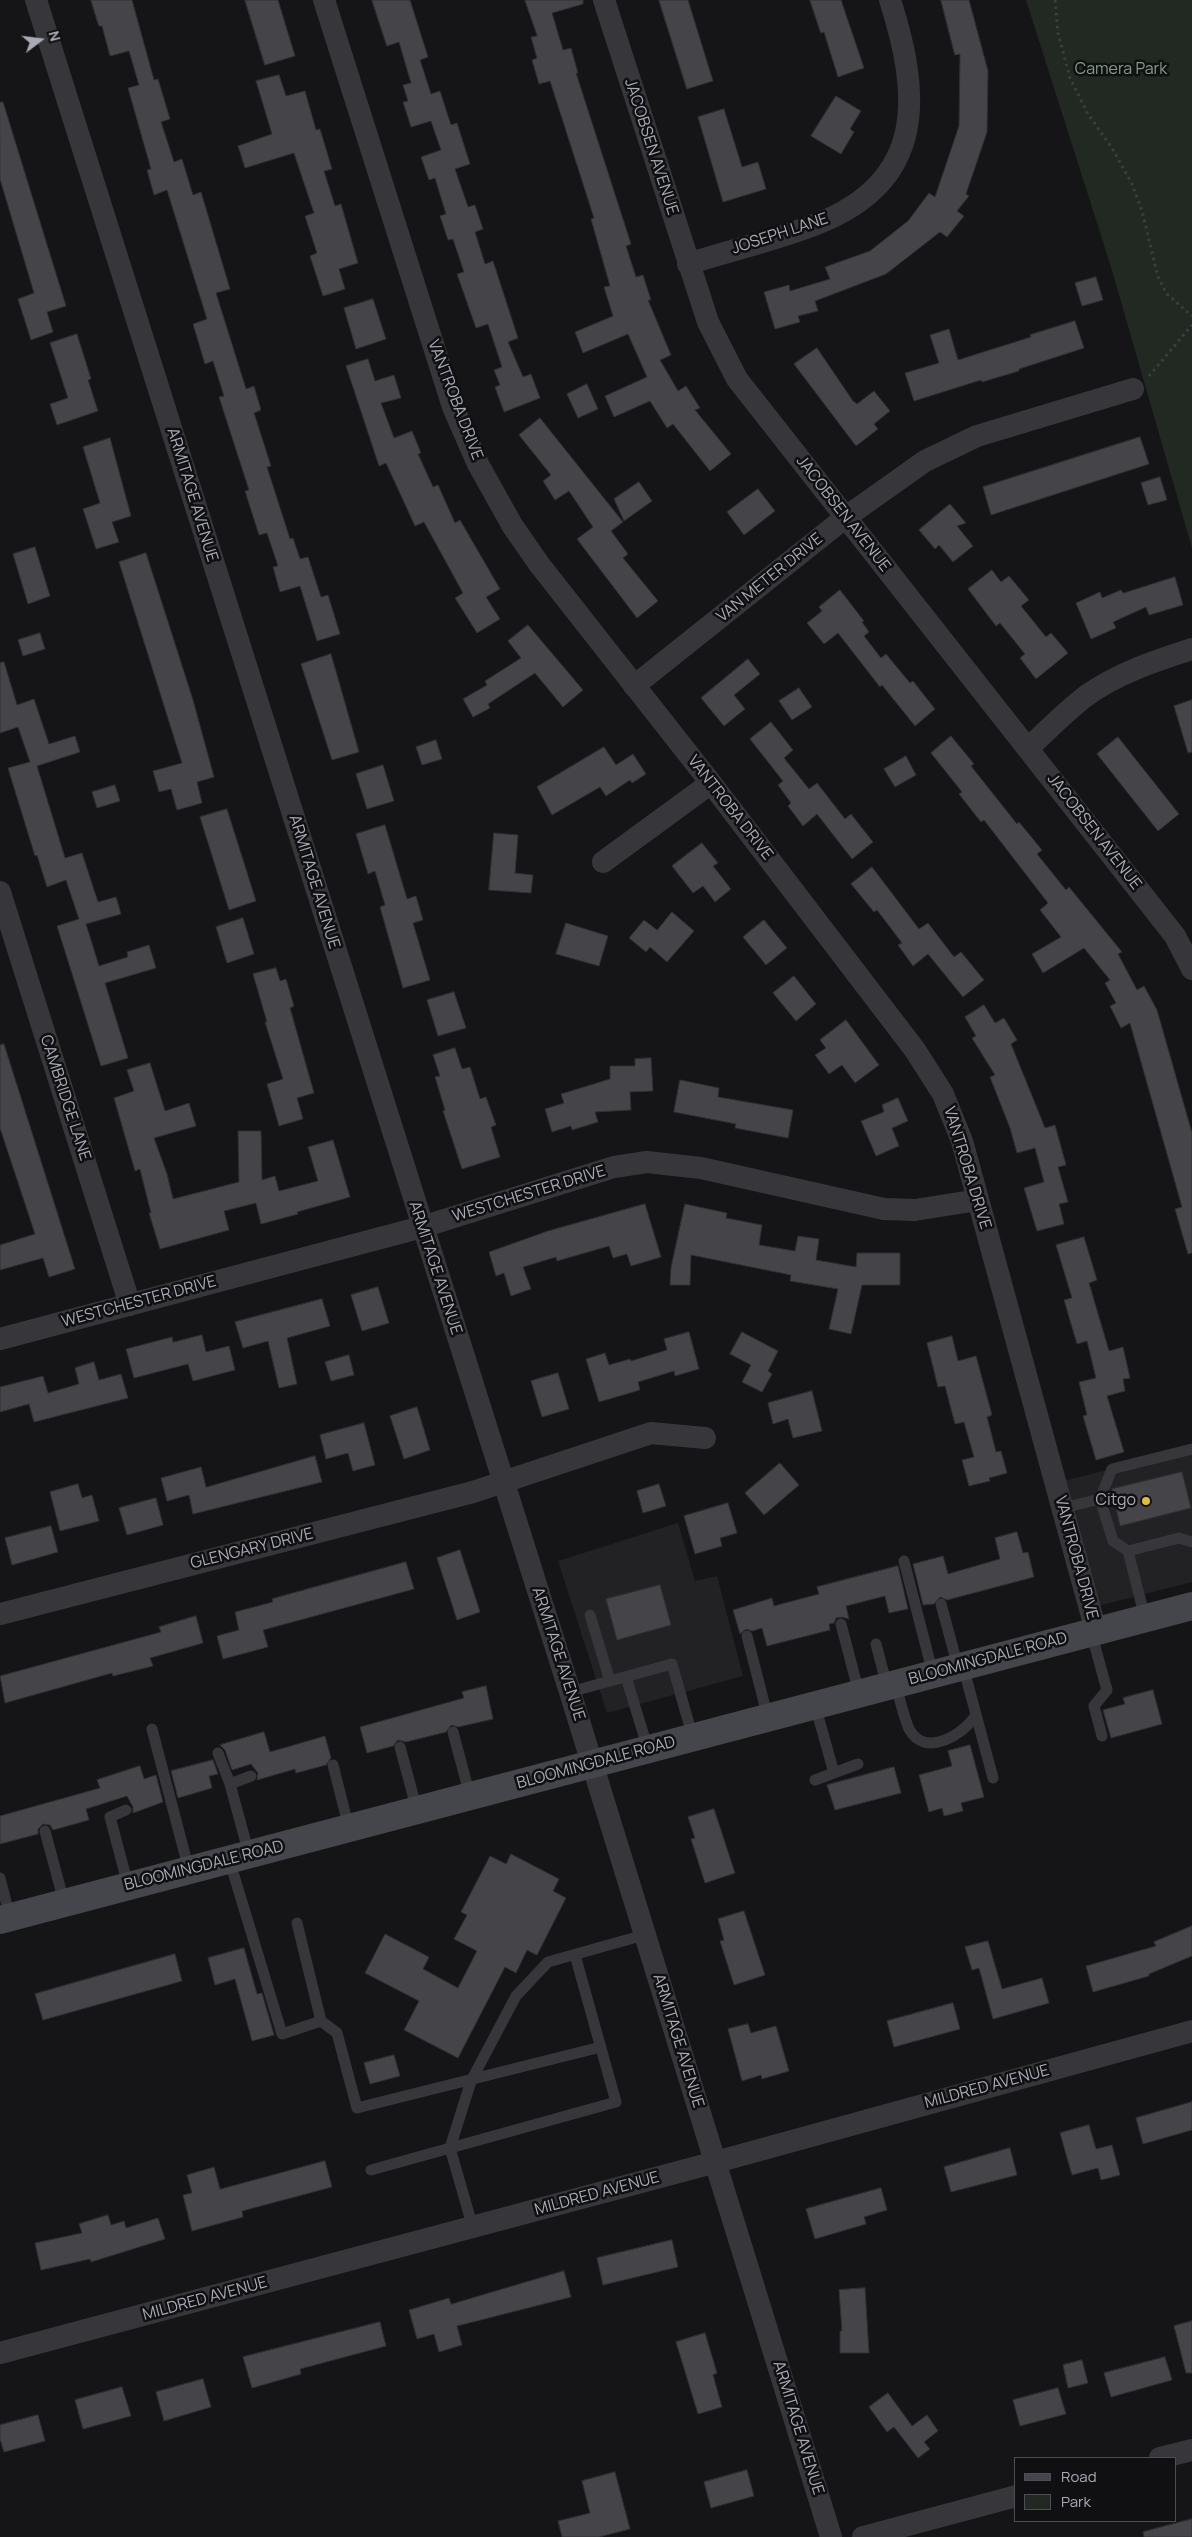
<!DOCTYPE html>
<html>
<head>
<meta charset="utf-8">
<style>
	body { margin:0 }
	#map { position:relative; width:1192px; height:2537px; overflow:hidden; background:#151517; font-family:Manrope,sans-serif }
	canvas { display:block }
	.legend { position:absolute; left:1014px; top:2457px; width:162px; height:65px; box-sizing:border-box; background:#101012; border:1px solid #4d4e53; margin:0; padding:6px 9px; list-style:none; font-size:15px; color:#a8abb5 }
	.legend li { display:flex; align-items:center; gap:10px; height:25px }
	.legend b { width:25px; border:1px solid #4d4e53 }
	.north { position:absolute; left:15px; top:15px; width:50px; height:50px; -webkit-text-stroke:4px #101012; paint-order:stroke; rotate:75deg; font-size:14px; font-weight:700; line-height:20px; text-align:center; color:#a8abb5 }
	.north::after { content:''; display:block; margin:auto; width:18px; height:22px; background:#a8abb5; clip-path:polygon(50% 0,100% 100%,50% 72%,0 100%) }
</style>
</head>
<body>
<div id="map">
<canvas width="1192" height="2537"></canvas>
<ul class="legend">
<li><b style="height:6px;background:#45464b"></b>Road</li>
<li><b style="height:14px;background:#222923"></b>Park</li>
</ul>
<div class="north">N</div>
</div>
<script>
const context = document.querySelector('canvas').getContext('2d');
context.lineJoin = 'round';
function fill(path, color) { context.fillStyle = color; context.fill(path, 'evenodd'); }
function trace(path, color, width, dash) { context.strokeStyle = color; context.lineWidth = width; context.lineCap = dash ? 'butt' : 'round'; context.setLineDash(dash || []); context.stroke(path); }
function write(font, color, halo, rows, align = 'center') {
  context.font = font + ' Manrope,sans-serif'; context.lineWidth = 5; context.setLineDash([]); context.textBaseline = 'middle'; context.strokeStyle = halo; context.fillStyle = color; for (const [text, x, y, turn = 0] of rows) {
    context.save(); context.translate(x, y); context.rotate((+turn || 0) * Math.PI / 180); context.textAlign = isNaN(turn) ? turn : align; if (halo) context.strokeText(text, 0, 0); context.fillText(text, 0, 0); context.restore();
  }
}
fill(new Path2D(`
	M1192 1449V1582L1086 1609 1055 1483Z
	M678 1523 695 1581 717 1576 743 1676 607 1713 558 1561Z`), '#222124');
fill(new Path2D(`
	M1026 0H1192V548L1111 267Z`), '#222923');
const building = new Path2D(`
	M91 0H132L154 80 158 79 170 119 161 122 174 162 182 159 193 195 201 192 230 289 216 293 246 389 254 386 261 410 254 413 271 466 267 467 290 539 293 538 300 559 308 557 321 597 328 595 340 634 317 641 300 586 280 592 273 567 278 566 267 533 259 535 245 491 249 490 219 397 224 396 213 361 205 364 193 324 207 319 167 190 154 195 147 170 151 169 128 88 139 85 129 51 110 56 102 26H99Z
	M245 0H278L295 56 265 65Z
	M372 0H410L428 57 420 60 431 94 440 91 451 125 457 123 470 164 455 169 468 207 475 205 483 229 475 232 485 264 493 261 518 338 508 342 523 377 531 374 540 398 504 412 495 387 500 385 494 370 502 367 488 324 476 328 457 274 464 272 453 239 448 240 440 216 446 214 435 178 429 180 421 157 441 150 431 121 411 127 403 102 408 101 403 85 411 83 399 42 387 46Z
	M525 0H583V4L552 13 563 50 571 48 578 73H576L631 244 626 246 636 277 643 275 651 300H648L671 355 660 360 678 391 686 386 700 408 695 410 731 454 710 471 673 424 667 428 650 401 614 417 605 396 647 377 628 334 583 353 575 332 613 316 604 287 610 286 591 219 594 218 550 81 539 84 532 60 537 58 531 37 537 36Z
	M659 0H688L713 81 687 89Z
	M810 0H841L864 68 838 77 824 32 821 33Z
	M941 0H969L988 71 987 132 966 194 969 196 957 211 964 216 947 237 940 232 886 274 815 301 818 311 798 316 800 322 775 329 764 292 789 285 790 291 830 279 825 267 870 251 908 221 929 193 935 197 959 126 960 54 955 55Z
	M279 75 286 96 305 91 316 130 320 129 332 169 324 171 335 206 341 204 358 263 339 269 345 289 323 296 310 256 317 253 305 216 314 213 294 153 245 168 238 146 272 134 256 81Z
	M836 96 861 111 850 129 854 132 841 154 811 136Z
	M0 102H3L66 306 47 312 53 332 31 340 18 299 34 293 0 179Z
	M724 109 742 167 758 162 766 189 723 202 698 117Z
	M1096 277 1103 300 1082 306 1075 283Z
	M373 299 386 339 356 349 344 308Z
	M1075 321 1084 348 1019 369V371L982 382 981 380 914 401 905 373 939 363 930 335 949 329 958 360 1031 337 1030 335Z
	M77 334 91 379 88 380 98 411 57 425 50 404 68 398 50 343Z
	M817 348 853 401 857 404 874 391 890 411 874 424 878 429 856 446 794 364Z
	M368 359 375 381 394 375 401 398 381 403 394 438 412 431 421 453 418 454 433 487 438 485 455 523 460 520 500 589 486 597 500 619 477 633 455 598 463 593 424 522 415 526 386 463 379 466 346 366Z
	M587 384 598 409 578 418 567 394Z
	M540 418 623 522 611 531 628 554 623 558 658 601 637 618 577 539 593 527 569 491 555 500 543 481 551 475 519 435Z
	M1140 437 1149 464 991 515 983 487Z
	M110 438 131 516 112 522 119 542 96 549 83 509 100 503 83 447Z
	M1160 477 1167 500 1148 505 1141 483Z
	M639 482 652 501 624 521 614 499Z
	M758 489 775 511 744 535 727 512Z
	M950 504 966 523 957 526 973 546 953 562 939 545 935 549 919 530Z
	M35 547 50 596 28 604 13 554Z
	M146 553 193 700 214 777 197 782 202 803 177 810 171 789 159 792 153 771 182 763 119 562Z
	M992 570 1001 582 1009 576 1029 600 1021 606 1046 637 1051 633 1068 653 1036 679 1020 658 1025 654 1000 623 996 626 968 589Z
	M1175 577 1183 605 1149 615 1146 607 1113 622 1116 628 1091 639 1076 603 1100 592 1102 598 1121 590 1123 593Z
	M840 590 864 621 862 622 869 632 864 636 881 658 886 654 910 683 913 681 935 709 915 726 882 685 880 687 838 633 824 644 807 623 822 611 819 607Z
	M528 625 583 690 563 707 535 673 488 704 490 708 473 717 463 699 487 685 485 681 521 658 508 641Z
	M40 633 45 649 23 656 18 640Z
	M331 654 359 752 332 760 301 664Z
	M748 659 760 674 734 695 745 709 724 726 701 698Z
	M4 662 17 705 34 699 49 744 75 736 80 752 37 766 65 858 82 853 98 902 116 897 121 914 86 924 99 966 128 957 127 952 149 945 156 968 105 983 128 1058 101 1066 57 926 79 919 66 880 47 887 37 855 35 856 8 768 30 762 18 727 0 733V663Z
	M799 688 812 707 792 720 779 701Z
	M1192 700V752L1188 753 1174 706Z
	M771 722 793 750 784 758 809 789 817 783 845 819 851 814 873 842 852 859 817 814 803 826 788 806 791 803 778 785 783 781 750 739Z
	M951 736 974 764 971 766 1017 824 1019 822 1042 850 1037 854 1066 890 1069 887 1122 952 1118 954 1137 990 1144 986 1157 1010 1192 1133V1253L1188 1254 1175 1209 1182 1207 1130 1023 1121 1028 1110 1006 1116 1003 1105 983 1110 980 1084 948 1043 973 1032 954 1061 937 1040 910 1048 903 984 820 981 822 959 794 962 792 931 753Z
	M1118 737 1179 814 1158 831 1097 754Z
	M436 740 442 759 422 765 416 747Z
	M604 747 616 765 633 754 646 774 632 783 630 780 606 796 600 787 552 815 537 787Z
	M906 756 916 775 895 787 884 769Z
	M383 765 394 801 367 809 356 774Z
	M115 785 120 801 97 808 92 792Z
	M227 809 256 901 229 910 200 817Z
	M385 825 407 899 416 896 423 920 413 923 430 980 403 988 380 907 385 905 375 871 368 874 356 834Z
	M494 833 518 835 515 873 533 875 531 893 489 890Z
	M702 843 718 863 713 866 731 889 715 902 703 886 693 893 672 866Z
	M872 867 919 929 928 923 954 957 961 952 984 980 963 997 928 954 913 966 898 945 902 943 877 910 874 912 851 884Z
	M672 912 694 931 667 962 650 947 646 952 629 938 644 920 657 930Z
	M243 918 254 954 227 963 216 927Z
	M764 920 787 948 766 965 743 937Z
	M566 923 608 936 599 966 556 954Z
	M276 968 280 981 286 979 294 1006 290 1008 314 1093 297 1098 303 1119 279 1126 267 1084 283 1079 265 1022H267L253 974Z
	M794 976 816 1004 796 1021 773 993Z
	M454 992 466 1028 438 1036 427 1000Z
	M984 1005 995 1023 1004 1018 1017 1040 1011 1044 1045 1128 1055 1125 1066 1165 1058 1167 1068 1202 1059 1204 1064 1224 1037 1231 1024 1188 1044 1182 1035 1148 1017 1153 1010 1128 990 1077 995 1075 972 1038 976 1036 965 1017Z
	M846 1020 879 1065 855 1083 842 1065 829 1074 815 1055 826 1048 820 1040Z
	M4 1044 75 1269 49 1277 43 1258 0 1270V1245L35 1234 0 1128V1045Z
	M455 1048 462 1069 470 1067 480 1099 486 1097 496 1125 491 1127 500 1157 462 1169 443 1111 445 1110 435 1077 440 1076 433 1055Z
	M651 1058 653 1091 630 1092 631 1110 595 1112 598 1122 572 1130 571 1126 552 1132 545 1109 564 1103 561 1094 610 1079V1066H635V1059Z
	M150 1063 165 1111 189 1103 196 1126 154 1138 167 1174 173 1199 239 1182 238 1131H261L262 1180 275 1176 279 1191 318 1181 308 1147 333 1140 350 1197 297 1212 298 1214 261 1224 256 1203 224 1211 229 1230 160 1249 149 1213H151L140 1169 135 1171 114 1098 134 1091 127 1070Z
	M680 1080 719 1088 718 1097 793 1110 788 1138 735 1128 736 1124 674 1112Z
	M898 1098 908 1121 892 1128 899 1146 876 1156 861 1121 884 1112 882 1105Z
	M645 1204 661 1257 631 1266 627 1254 613 1258 609 1246 557 1261 556 1257 523 1267 531 1289 511 1296 504 1273 496 1276 489 1252 548 1231Z
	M685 1204 727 1213 726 1218 762 1225 759 1245 795 1251 798 1236 819 1239 816 1260 856 1267 857 1253H900V1285H862L851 1334 829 1329 838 1289 790 1281 791 1275 691 1255 690 1285H670L671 1268Z
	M1084 1237 1097 1280 1089 1283 1109 1351 1123 1347 1130 1378 1123 1379 1125 1391 1107 1396 1124 1452 1096 1460 1083 1416 1087 1415 1079 1382 1096 1378 1087 1341 1077 1344 1064 1300 1072 1298 1056 1245Z
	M378 1287 389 1323 362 1331 351 1295Z
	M322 1299 330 1326 287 1338 297 1384 279 1388 268 1341 243 1348 235 1322Z
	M689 1332 699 1369 675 1376 674 1371 638 1382 640 1390 599 1402 586 1359 605 1353 609 1365 630 1359 631 1361 667 1350 664 1339Z
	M742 1332 778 1351 768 1371 772 1374 762 1392 742 1382 751 1365 730 1354Z
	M202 1335 206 1352 229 1346 235 1370 193 1381 188 1364 134 1378 126 1349 172 1337 173 1342Z
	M952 1336 958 1361 976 1356 992 1415 987 1417 996 1452 1001 1451 1007 1473 989 1478 990 1481 969 1486 962 1460 974 1457 964 1422 955 1424 945 1386 938 1387 927 1343Z
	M349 1355 354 1375 331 1381 325 1362Z
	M94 1362 99 1380 121 1374 128 1398 34 1422 29 1404 0 1412V1387L43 1376 48 1393 79 1384 75 1368Z
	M558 1373 569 1409 542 1417 531 1381Z
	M812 1391 822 1431 793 1438 788 1419 773 1424 768 1403Z
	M417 1407 430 1450 404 1459 390 1416Z
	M364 1423 375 1465 353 1471 348 1453 326 1459 320 1435Z
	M315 1456 322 1482 193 1514 189 1495 167 1501 161 1478 201 1467 206 1487Z
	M780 1463 799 1485 764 1515 745 1493Z
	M1182 1472 1191 1508 1120 1526 1112 1489Z
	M78 1484 82 1498 92 1495 99 1521 60 1531 50 1492Z
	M659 1484 666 1506 643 1513 637 1491Z
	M156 1498 163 1525 127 1535 119 1508Z
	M728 1503 737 1533 720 1538 722 1546 695 1554 684 1516Z
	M51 1526 58 1552 12 1565 5 1538Z
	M1017 1532 1023 1553 1028 1552 1034 1577 947 1600 940 1597 934 1604 923 1605 913 1564 943 1556 948 1574 1000 1559 995 1538Z
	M460 1550 480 1612 457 1620 437 1558Z
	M406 1562 414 1589 263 1630 268 1647 223 1659 217 1636 239 1630 235 1612 273 1602 272 1599Z
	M898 1566 908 1609 889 1613 885 1596 846 1606 849 1619 842 1617 836 1618 834 1623 829 1624 830 1630 767 1646 762 1628 752 1631 746 1629 740 1634 733 1610 772 1598 774 1606 819 1594 817 1587Z
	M660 1585 671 1625 617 1640 606 1599Z
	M196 1616 203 1643 150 1658 153 1666 113 1676 112 1673 5 1703 0 1676 161 1632 159 1627Z
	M486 1686 493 1719 458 1727 451 1725 446 1732 406 1742 398 1740 393 1746 367 1753 360 1727 464 1698 462 1692Z
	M1153 1690 1162 1724 1111 1738 1103 1710 1125 1704 1123 1698Z
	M264 1732 270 1752 325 1736 331 1758 326 1765 296 1773 295 1769 257 1780 258 1773 251 1764 232 1770 225 1750 220 1745Z
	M970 1745 984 1797 961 1803 963 1811 944 1816 942 1808 929 1812 919 1775 952 1766 948 1751Z
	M213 1760 218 1774 209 1776 212 1788 178 1798 171 1771Z
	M140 1766 144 1779 156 1775 163 1802 133 1813V1807L127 1796 86 1809 89 1820 53 1830 50 1825 43 1824 38 1829V1834L0 1844V1816L100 1788 97 1780Z
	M894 1767 901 1793 835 1810 827 1785Z
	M714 1809 735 1873 705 1883 691 1839 695 1838 688 1817Z
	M511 1854 559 1879 553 1891 566 1898 537 1955 527 1950 516 1973 505 1967 458 2058 404 2030 419 2001 365 1973 385 1934 429 1957 423 1969 458 1988 477 1951 454 1939 467 1915 461 1912 490 1856 506 1864Z
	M744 1911 765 1975 734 1985 720 1941 724 1940 718 1919Z
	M1192 1926V1956L1149 1974V1976L1093 1992 1086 1966 1156 1946 1154 1942Z
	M988 1941 1002 1989 1042 1978 1049 2003 993 2019 979 1968 972 1970 965 1947Z
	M244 1948 257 1994 262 1993 274 2035 252 2041 235 1979 215 1985 208 1958Z
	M175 1954 182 1981 43 2020 35 1994Z
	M953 2003 960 2029 894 2047 887 2021Z
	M748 2024 751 2033 776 2026 789 2071 762 2079 761 2075 742 2081 728 2029Z
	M394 2055 400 2076 370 2084 364 2063Z
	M1192 2102V2130L1143 2144 1136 2118Z
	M1089 2125 1096 2149 1112 2145 1120 2175 1101 2180 1098 2168 1072 2175 1060 2133Z
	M1010 2148 1017 2175 951 2192 944 2167Z
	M325 2161 332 2187 242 2211 243 2217 192 2231 183 2195 192 2193 187 2175 214 2167 220 2189Z
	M881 2188 887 2210 864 2217 866 2224 815 2239 806 2209Z
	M108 2215 111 2225 124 2221 126 2228 158 2218 165 2239 91 2262 90 2259 41 2270 35 2243 82 2233 79 2224Z
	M672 2240 678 2267 603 2285 597 2258Z
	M564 2271 571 2297 457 2326 462 2345 439 2352 434 2334 417 2339 409 2310 449 2298 451 2304Z
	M865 2288 869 2353H840V2331H842L839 2290Z
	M1192 2321V2373H1186L1174 2326Z
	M380 2322 386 2346 300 2369 301 2374 252 2388 243 2357Z
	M705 2333 717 2373 713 2375 722 2407 698 2414 676 2342Z
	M1165 2357 1172 2380 1111 2397 1104 2373Z
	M1082 2360 1088 2383 1068 2388 1063 2365Z
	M203 2379 211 2407 164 2421 156 2392Z
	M122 2387 131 2416 83 2429 75 2400Z
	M1058 2388 1066 2414 1020 2426 1013 2400Z
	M888 2393 912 2426 927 2415 938 2431 924 2442 930 2449 918 2458 894 2427 887 2432 869 2407Z
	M38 2415 45 2441 4 2452 0 2439V2425Z
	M747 2470 754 2496 711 2508 704 2482Z
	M615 2472 630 2529 599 2537H562L558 2521 590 2513 582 2481Z
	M1192 2519V2537H1144L1143 2532Z`);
fill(building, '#454549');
trace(building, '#302f33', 1);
trace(new Path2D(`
	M1055 0 1058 33 1070 78 1088 114 1112 148 1132 184 1142 211 1158 277 1167 294 1192 316
	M1149 376 1192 325`), '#3d3e42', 3, [2.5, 4]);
trace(new Path2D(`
	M1100 1499 1112 1469 1192 1449
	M1063 1508 1100 1499 1113 1541 1128 1551
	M904 1561 933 1674
	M941 1604 958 1667
	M590 1615 610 1681
	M1145 1618 1128 1551 1179 1538 1192 1542
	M841 1624 859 1693
	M1091 1632 1107 1690 1094 1706 1102 1736
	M747 1636 768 1718
	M876 1644 887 1686
	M963 1666 993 1778
	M626 1677 648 1749
	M895 1684C900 1698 903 1715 909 1729 925 1759 964 1734 976 1715
	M570 1692 672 1664 693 1738
	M815 1705 834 1773
	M152 1729 189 1870
	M453 1732 470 1796
	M400 1747 417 1810
	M218 1753 230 1784 249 1854
	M333 1765 349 1828
	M815 1780 858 1764
	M230 1784 251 1776
	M126 1810 110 1817 128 1885
	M45 1831 64 1902
	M229 1859 282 2034 321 2021
	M0 1878 10 1917
	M297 1923 321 2021 337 2033 357 2108 601 2047
	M371 2170 616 2102 575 1955
	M473 2228 450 2148 471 2081 516 1996 548 1962 644 1935`), '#37373b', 11);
trace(new Path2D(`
	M36 0 570 1692 831 2537
	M324 0 453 407 478 464 512 525 539 564 711 783 915 1050 943 1094 962 1141 1096 1631
	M604 0 708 322 737 379 1175 936 1192 969
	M688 264C731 250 777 240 819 223 927 180 920 94 890 0
	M634 686 846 517 925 461 977 436 1133 389
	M1028 748C1047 731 1065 712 1086 696 1118 673 1155 661 1192 649
	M603 862 711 783
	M0 892 130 1305
	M0 1339 422 1227 614 1167 647 1162 701 1168 884 1209 915 1210 978 1200
	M0 1614 473 1492 651 1433 705 1438
	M0 2353 716 2162 1192 2031
	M1160 2458 1192 2450
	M863 2537 1016 2496`), '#37373b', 22);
trace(new Path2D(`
	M0 1920 1192 1606`), '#45464b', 28);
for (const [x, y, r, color] of [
	[1146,1501,5,"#dfbd45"]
]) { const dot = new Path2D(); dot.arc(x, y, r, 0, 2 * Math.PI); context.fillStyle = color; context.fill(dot); trace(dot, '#101012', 2); }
write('16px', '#819f87', '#101012', [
	["Camera Park",1121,70]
]);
write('16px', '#a8abb5', '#101012', [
	["JACOBSEN AVENUE",651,147,72],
	["JOSEPH LANE",780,234,-18],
	["VANTROBA DRIVE",455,400,69],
	["ARMITAGE AVENUE",192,495,73],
	["JACOBSEN AVENUE",843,514,52],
	["VAN METER DRIVE",770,578,-39],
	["VANTROBA DRIVE",730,808,52],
	["JACOBSEN AVENUE",1094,832,52],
	["ARMITAGE AVENUE",314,882,73],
	["CAMBRIDGE LANE",65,1098,72],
	["VANTROBA DRIVE",967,1168,73],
	["WESTCHESTER DRIVE",529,1194,-17],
	["ARMITAGE AVENUE",435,1268,72],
	["WESTCHESTER DRIVE",139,1302,-15],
	["GLENGARY DRIVE",252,1549,-14],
	["VANTROBA DRIVE",1076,1558,75],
	["ARMITAGE AVENUE",558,1654,72],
	["BLOOMINGDALE ROAD",988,1659,-15],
	["BLOOMINGDALE ROAD",596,1763,-15],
	["BLOOMINGDALE ROAD",204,1866,-14],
	["ARMITAGE AVENUE",678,2041,73],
	["MILDRED AVENUE",987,2087,-15],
	["MILDRED AVENUE",597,2194,-15],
	["MILDRED AVENUE",205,2299,-15],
	["ARMITAGE AVENUE",798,2428,73]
]);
write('16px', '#a8abb5', '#101012', [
	["Citgo",1136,1501]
], 'right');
</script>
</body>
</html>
